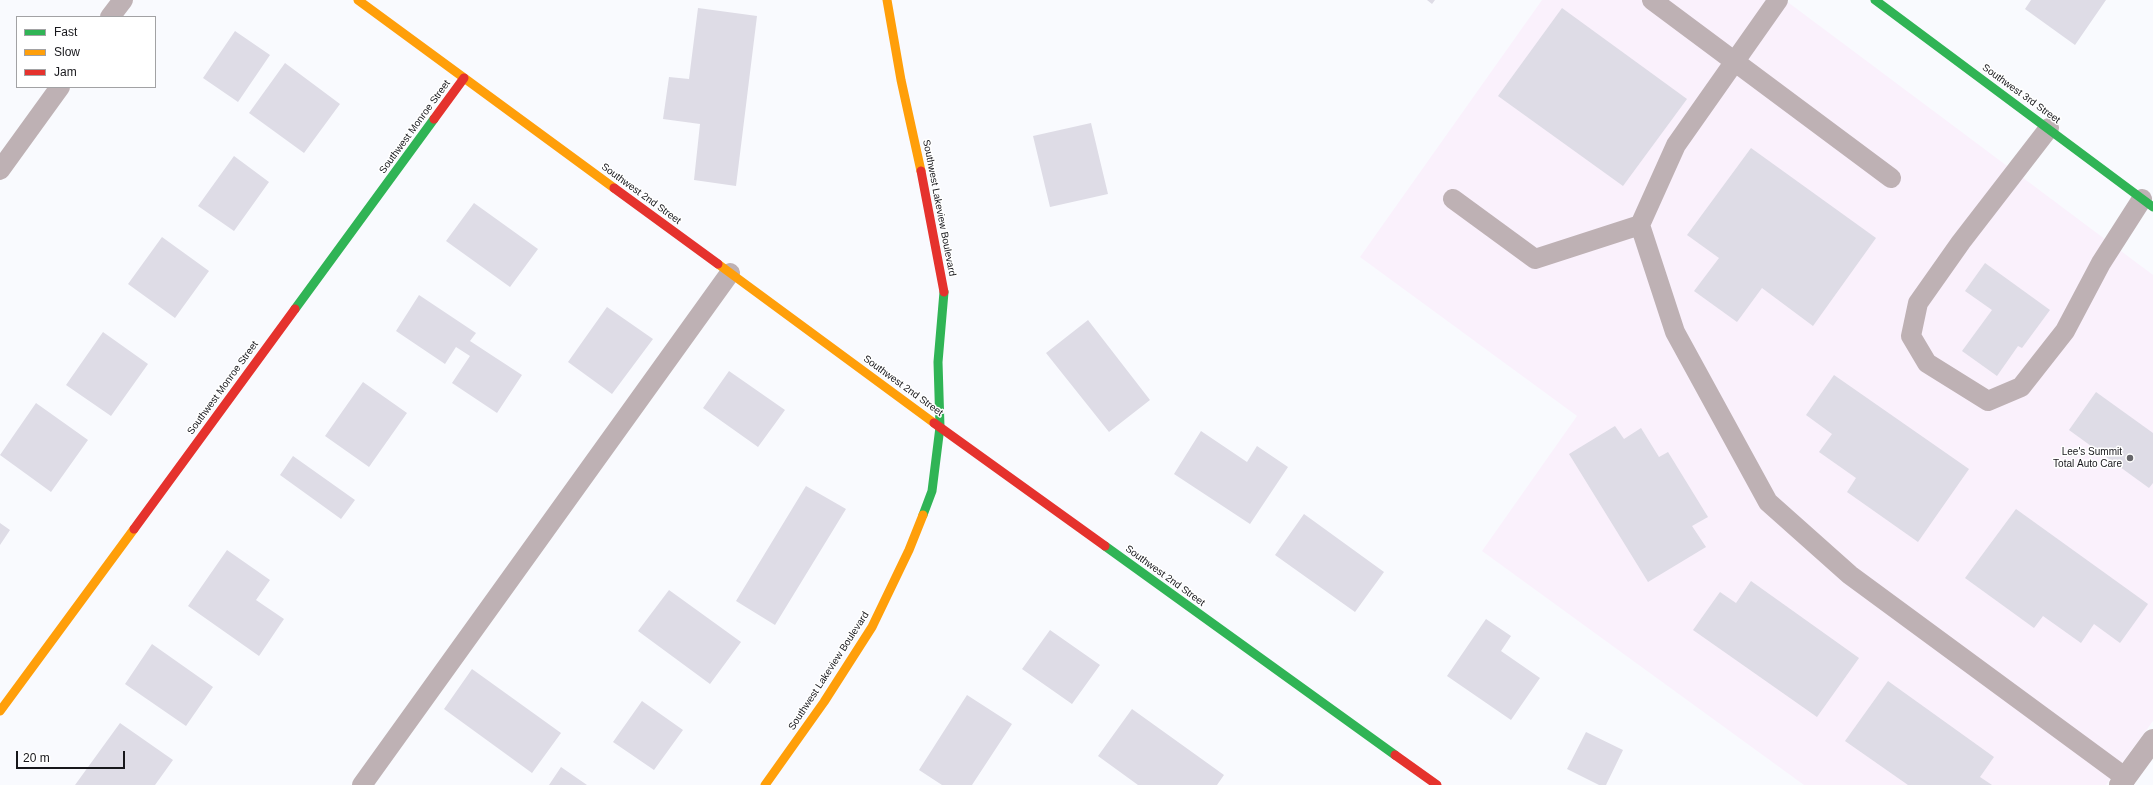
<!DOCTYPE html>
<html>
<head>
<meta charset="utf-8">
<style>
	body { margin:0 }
	#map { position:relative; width:2153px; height:785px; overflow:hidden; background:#f9fafe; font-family:Arial,sans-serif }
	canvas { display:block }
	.legend { position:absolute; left:16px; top:16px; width:140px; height:72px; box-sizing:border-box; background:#fff; border:1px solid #a2a2a4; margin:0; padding:5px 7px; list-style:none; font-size:12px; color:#17171b }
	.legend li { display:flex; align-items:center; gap:8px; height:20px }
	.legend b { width:20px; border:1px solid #a2a2a4 }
	.scale { position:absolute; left:16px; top:751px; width:109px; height:18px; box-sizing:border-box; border:2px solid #17171b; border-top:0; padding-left:5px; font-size:12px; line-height:14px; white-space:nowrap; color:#17171b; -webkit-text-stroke:3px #fff; paint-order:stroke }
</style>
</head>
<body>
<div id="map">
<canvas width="2153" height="785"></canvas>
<ul class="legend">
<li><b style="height:5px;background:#30b455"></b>Fast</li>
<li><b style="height:5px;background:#ff9f0a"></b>Slow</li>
<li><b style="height:5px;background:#e5322d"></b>Jam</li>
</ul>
<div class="scale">20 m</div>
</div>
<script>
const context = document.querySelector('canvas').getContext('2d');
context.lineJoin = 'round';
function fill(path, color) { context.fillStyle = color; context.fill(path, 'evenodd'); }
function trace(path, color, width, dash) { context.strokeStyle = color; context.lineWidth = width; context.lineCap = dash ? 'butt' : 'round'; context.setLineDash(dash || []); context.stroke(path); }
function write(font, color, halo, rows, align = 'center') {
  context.font = font + ' Arial,sans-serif'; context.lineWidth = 3; context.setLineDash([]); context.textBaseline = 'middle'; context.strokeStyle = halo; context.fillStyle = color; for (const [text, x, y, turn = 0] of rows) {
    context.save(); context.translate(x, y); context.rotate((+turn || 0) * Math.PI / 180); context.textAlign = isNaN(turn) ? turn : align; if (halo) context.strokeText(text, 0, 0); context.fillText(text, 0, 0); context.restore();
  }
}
fill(new Path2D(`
	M1542 0H1785L2153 275V721L2106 785H1804L1482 551 1577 416 1360 257Z`), '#faf1fc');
fill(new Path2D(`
	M1427 0H1435L1432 4Z
	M2031 0H2106L2075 45 2025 9Z
	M698 8 757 16 736 186 694 180 700 124 663 119 669 77 689 79Z
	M1562 8 1687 99 1623 186 1498 96Z
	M235 31 270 55 238 102 203 78Z
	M285 63 340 104 304 153 249 113Z
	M1091 123 1108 194 1050 207 1033 136Z
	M1751 148 1876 238 1813 326 1762 288 1737 322 1694 291 1719 258 1687 235Z
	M234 156 269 182 234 231 198 206Z
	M474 203 538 249 510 287 446 241Z
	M162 237 209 271 175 318 128 284Z
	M1985 263 2050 310 2022 348 2018 346 1997 376 1962 351 1992 310 1965 291Z
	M419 295 476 333 470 341 522 375 497 413 452 383 470 356 456 347 445 364 396 331Z
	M607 307 653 339 612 394 568 362Z
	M1088 320 1150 400 1109 432 1046 353Z
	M103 332 148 364 111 416 66 385Z
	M729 371 785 410 758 447 703 408Z
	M1834 375 1969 469 1918 542 1847 492 1856 478 1819 452 1832 434 1806 415Z
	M363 382 407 413 369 467 325 436Z
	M2096 392 2153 433V483L2149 488 2069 430Z
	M36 403 88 440 51 492 0 455Z
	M1615 426 1624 439 1641 428 1659 457 1668 452 1708 517 1692 526 1706 547 1648 582 1569 454Z
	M1201 431 1247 462 1257 446 1288 467 1250 524 1174 474Z
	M293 456 355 500 341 519 280 475Z
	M806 486 846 509 775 625 736 601Z
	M2016 509 2148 604 2120 643 2094 624 2081 643 2043 616 2034 628 1965 578Z
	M1304 514 1384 572 1355 612 1275 555Z
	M0 523 10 530 0 545Z
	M227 550 270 580 256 600 284 619 259 656 188 606Z
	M1751 581 1859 658 1817 717 1693 630 1720 592 1736 603Z
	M669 590 741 642 710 684 638 631Z
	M1486 619 1511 636 1501 651 1540 678 1511 720 1447 676Z
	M1050 630 1100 665 1072 704 1022 669Z
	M152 644 213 687 186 726 125 684Z
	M472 669 561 733 532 773 444 709Z
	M1888 681 1994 757 1980 777 1992 785H1908L1845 741Z
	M967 695 1012 724 972 785H942L919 770Z
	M642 701 683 730 654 770 613 742Z
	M1132 709 1224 775 1217 785H1138L1098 756Z
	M120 723 173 760 155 785H75Z
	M1586 732 1623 750 1606 785H1599L1567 769Z
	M561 767 587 785H549Z`), '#dedce6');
trace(new Path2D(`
	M1652 0 1891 178
	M1778 0 1676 145 1640 225 1675 332 1768 502 1850 575 2126 778
	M110 17 123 0
	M2049 128 1961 242 1918 303 1911 336 1927 363 1988 401 2021 387 2065 331 2101 263 2142 199
	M0 170 60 87
	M1453 199 1535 259 1640 225
	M362 785 730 273`), '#beb1b4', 20);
trace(new Path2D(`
	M2120 785 2153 740`), '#beb1b4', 22);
trace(new Path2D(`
	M1875 0 2153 207
	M295 309 434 119
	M923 515 932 491 940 427 938 362 944 292
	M1105 546 1395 755`), '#30b455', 9);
trace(new Path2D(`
	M358 0 614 188
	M887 0 901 80 921 171
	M718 264 934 423
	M0 711 134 529
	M765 785 824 702 872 627 909 550 923 515`), '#ff9f0a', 9);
trace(new Path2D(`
	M434 119 464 78
	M921 171 944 292
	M614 188 718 264
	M934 423 1105 546
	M134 529 295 309
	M1395 755 1437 785`), '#e5322d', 9);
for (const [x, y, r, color] of [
	[2130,458,4,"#66666a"]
]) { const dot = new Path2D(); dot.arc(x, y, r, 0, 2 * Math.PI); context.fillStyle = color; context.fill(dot); trace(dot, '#fff', 1.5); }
write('10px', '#17171b', '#fff', [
	["Southwest 3rd Street",2021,94,36],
	["Southwest Monroe Street",415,127,-54],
	["Southwest 2nd Street",641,194,36],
	["Southwest Lakeview Boulevard",939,208,79],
	["Southwest 2nd Street",903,386,36],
	["Southwest Monroe Street",223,388,-54],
	["Southwest 2nd Street",1165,576,36],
	["Southwest Lakeview Boulevard",829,671,-57]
]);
write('10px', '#17171b', '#fff', [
	["Lee's Summit",2122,452],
	["Total Auto Care",2122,464]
], 'right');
</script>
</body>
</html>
